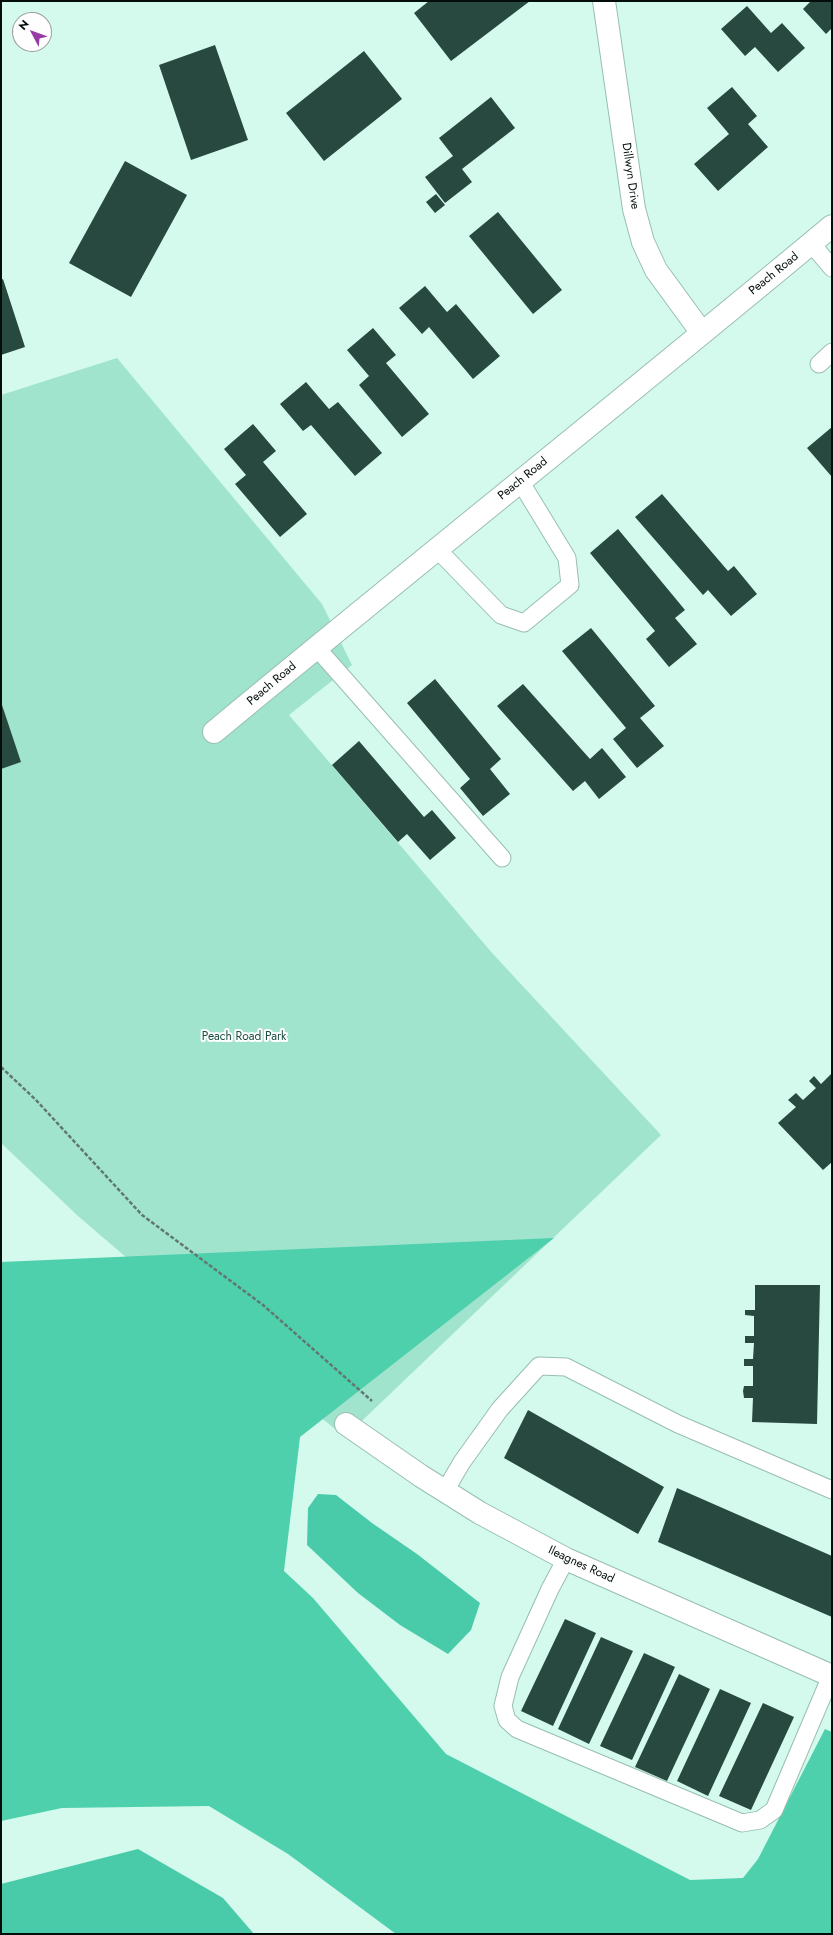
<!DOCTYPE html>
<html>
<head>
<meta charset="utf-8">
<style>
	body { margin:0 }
	#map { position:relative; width:833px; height:1935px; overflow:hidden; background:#d4faed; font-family:Jost,sans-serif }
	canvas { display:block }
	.frame { position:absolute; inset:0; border:2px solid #030e0a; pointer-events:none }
	.north { position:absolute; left:12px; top:12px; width:40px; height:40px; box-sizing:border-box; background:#fefefe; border:1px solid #9a9e9c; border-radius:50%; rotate:311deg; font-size:11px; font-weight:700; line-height:16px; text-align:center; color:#030e0a }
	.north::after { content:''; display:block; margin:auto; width:14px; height:18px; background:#983ba6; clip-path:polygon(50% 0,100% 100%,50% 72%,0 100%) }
</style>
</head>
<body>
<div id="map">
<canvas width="833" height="1935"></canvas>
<div class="frame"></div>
<div class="north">N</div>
</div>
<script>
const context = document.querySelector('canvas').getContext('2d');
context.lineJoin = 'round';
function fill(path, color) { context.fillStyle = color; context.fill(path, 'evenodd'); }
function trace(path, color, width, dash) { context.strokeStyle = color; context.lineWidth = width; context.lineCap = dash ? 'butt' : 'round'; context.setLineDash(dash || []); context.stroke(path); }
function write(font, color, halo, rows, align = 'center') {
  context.font = font + ' Jost,sans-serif'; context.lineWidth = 4; context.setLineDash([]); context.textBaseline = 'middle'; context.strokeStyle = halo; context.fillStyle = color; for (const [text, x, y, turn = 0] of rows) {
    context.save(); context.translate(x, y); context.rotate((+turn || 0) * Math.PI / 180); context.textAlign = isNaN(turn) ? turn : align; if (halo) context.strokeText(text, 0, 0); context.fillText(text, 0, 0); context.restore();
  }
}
fill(new Path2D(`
	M117 358 322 604 352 665 289 715 493 954 661 1135 345 1437 198 1319 78 1216 1 1143V395Z`), '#a0e4ce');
fill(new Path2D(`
	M554 1238 300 1437 284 1571 313 1598 446 1754 690 1880 743 1878 758 1859 825 1729 832 1732V1934H396L288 1854 209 1806 62 1808 1 1821V1262Z`), '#4ed0ad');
fill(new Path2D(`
	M318 1494 336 1495 372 1523 417 1554 480 1603 471 1630 448 1654 400 1625 358 1593 307 1545 308 1508Z
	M138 1849 223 1898 254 1934H1V1884Z`), '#49cba9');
fill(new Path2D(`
	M429 1H530L451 61 414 13Z
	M811 1H832V28L826 34 803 9Z
	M747 6 771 33 782 23 805 48 778 72 755 47 745 56 721 29Z
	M215 45 248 140 191 160 159 65Z
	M364 51 402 99 324 161 286 113Z
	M732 87 757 116 748 124 768 147 718 191 694 164 729 134 707 108Z
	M491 97 515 128 462 169 472 182 445 203 425 177 453 156 439 138Z
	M125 161 187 195 131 297 69 263Z
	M436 194 445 205 435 213 426 202Z
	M498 212 562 290 533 314 469 236Z
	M3 279 25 347 1 355V280Z
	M425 286 447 312 456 304 500 356 473 379 429 327 422 334 399 308Z
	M373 328 396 355 386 363 429 414 402 437 359 385 369 376 347 350Z
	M306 382 329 409 338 402 382 453 355 476 311 425 303 431 280 404Z
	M253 424 276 451 263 462 307 514 280 537 235 484 246 475 224 449Z
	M832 427V477L807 448Z
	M662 494 728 571 734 566 757 594 731 616 708 590 703 595 635 517Z
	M618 529 685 610 675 618 697 644 669 667 646 639 655 631 590 553Z
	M591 628 655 706 640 718 664 746 637 768 613 739 626 728 562 651Z
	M435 679 501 759 490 769 510 794 483 816 460 788 470 779 407 703Z
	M523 684 590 759 602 748 626 777 599 799 585 781 573 791 497 706Z
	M1 702 21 762 1 769Z
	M359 741 424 817 432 810 456 838 430 860 407 834 398 842 332 765Z
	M832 1073V1162L823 1170 778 1123 796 1107 788 1100 796 1093 803 1100 816 1088 809 1081 814 1076 821 1084Z
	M755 1285H820L817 1424 752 1422 753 1398H744L743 1391 744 1386H753V1366H744V1359H753L754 1343H745V1336H754V1316L745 1315V1310H755Z
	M528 1410 664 1487 638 1534 504 1458Z
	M677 1488 832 1556V1617L658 1542Z
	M565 1619 596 1633 553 1726 521 1711Z
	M601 1637 633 1651 589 1744 558 1729Z
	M644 1653 675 1667 632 1760 600 1746Z
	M679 1674 710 1689 667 1781 635 1767Z
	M720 1689 751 1703 708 1796 677 1781Z
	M763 1703 794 1717 751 1810 719 1796Z`), '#28493f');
const service = new Path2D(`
	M811 243 832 268
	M819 364 832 352
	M437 549 501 615 524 623 570 585 567 558 520 481
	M316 647 502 858
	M445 1491 462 1462 500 1409 539 1366 566 1367 678 1424 832 1490
	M566 1559 550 1589 510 1677 503 1706 507 1720 517 1729 742 1823 760 1820 774 1810 831 1676`);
const minor = new Path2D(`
	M604 1 634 209 643 242 656 270 702 333
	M214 732C419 562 628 396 832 226
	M346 1424 421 1476 480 1513 566 1559 832 1676`);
trace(service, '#99beb1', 19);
trace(minor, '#99beb1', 24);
trace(new Path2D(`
	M1 1067 36 1100 142 1215 263 1305 372 1401`), '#617870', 2.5, [4, 2]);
trace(service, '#fff', 17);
trace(minor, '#fff', 22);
write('12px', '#030e0a', '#fefefe', [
	["Dillwyn Drive",630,176,82],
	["Peach Road",774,274,-39],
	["Peach Road",523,479,-39],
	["Peach Road",272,684,-40],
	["Ileagnes Road",581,1565,25]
]);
write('12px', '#184e40', '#fefefe', [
	["Peach Road Park",244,1037]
]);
</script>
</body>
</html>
